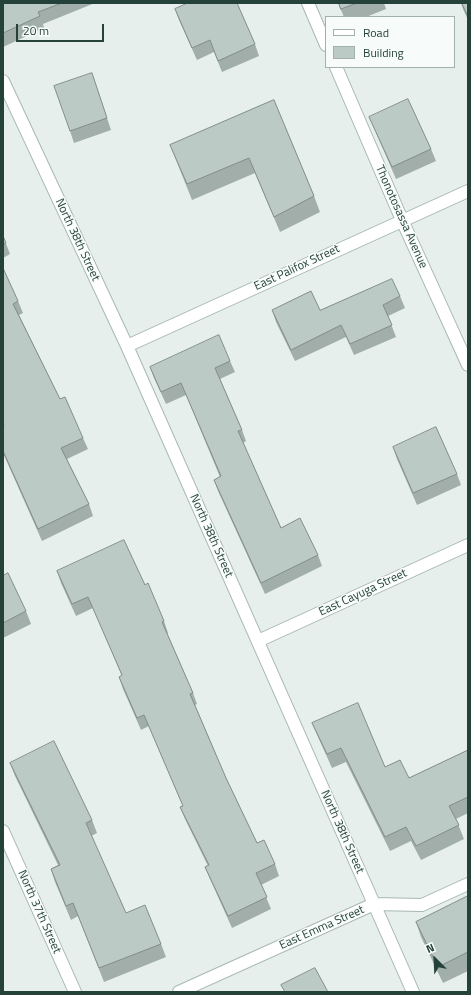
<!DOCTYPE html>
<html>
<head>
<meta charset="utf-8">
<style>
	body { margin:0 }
	#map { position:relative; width:471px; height:995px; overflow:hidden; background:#e6efeb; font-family:"Titillium Web",sans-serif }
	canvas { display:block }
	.frame { position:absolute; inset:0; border:4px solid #24423a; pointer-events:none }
	.legend { position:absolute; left:325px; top:16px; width:130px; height:52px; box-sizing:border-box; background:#f7fbf9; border:1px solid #a3b1ad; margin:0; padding:5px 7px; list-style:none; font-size:12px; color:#24423a }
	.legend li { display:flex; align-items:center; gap:8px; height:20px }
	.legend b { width:20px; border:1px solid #a3b1ad }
	.north { position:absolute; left:415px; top:939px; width:40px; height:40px; -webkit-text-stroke:3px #f7fbf9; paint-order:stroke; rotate:336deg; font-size:11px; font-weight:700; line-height:16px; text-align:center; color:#24423a }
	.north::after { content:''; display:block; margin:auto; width:14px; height:18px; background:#24423a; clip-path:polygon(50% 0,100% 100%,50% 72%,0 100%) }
	.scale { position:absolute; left:16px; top:24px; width:88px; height:18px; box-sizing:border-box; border:2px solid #24423a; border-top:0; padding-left:5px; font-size:12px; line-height:14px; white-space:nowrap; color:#24423a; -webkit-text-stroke:3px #f7fbf9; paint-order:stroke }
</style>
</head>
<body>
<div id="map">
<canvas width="471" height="995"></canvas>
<div class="frame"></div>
<ul class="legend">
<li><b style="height:5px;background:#fff"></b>Road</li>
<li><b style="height:11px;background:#bbcac4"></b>Building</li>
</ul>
<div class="north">N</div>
<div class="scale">20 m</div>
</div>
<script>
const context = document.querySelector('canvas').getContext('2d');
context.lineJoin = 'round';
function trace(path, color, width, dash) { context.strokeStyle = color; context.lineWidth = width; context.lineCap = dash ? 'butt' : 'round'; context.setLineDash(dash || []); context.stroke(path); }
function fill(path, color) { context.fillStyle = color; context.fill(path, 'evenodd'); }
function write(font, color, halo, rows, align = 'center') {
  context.font = font + ' "Titillium Web",sans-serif'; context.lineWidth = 3; context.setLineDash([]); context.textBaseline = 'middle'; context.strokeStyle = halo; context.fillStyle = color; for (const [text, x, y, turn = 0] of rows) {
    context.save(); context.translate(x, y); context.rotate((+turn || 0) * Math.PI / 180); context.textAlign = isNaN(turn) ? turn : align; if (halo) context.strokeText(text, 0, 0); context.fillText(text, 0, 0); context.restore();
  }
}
const minor = new Path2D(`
	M308 3 326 45
	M336 67 402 220 468 365
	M3 81 127 346 413 992
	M127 346 468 191
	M258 641 468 545
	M3 831 75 992
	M179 992 374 904 422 905 468 884`);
trace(minor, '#a8b8b2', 14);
trace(minor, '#fff', 12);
fill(new Path2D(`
	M3 3H95L43 24 44 28 3 47Z
	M338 3H384L386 9 366 17H344Z
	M461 3H468V20L463 9Z
	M175 9 255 44 259 56 222 72 214 52 197 60 179 20Z
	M92 73 111 130 74 143 70 131Z
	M274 100 314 196 320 212 280 232 255 173 192 200 170 145Z
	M369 117 431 149 436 161 396 179 374 128Z
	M3 236 10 254 3 258Z
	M3 268 18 301 23 313 19 315 60 399 83 438 88 449 67 459 89 504 93 516 42 541 3 453Z
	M400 296 405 308 388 316 396 337 354 355 346 337 295 361 276 322 272 310H320Z
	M230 361 235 372 220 379 242 430 246 441 243 443 281 528 318 555 322 566 265 594 218 491 214 480 220 477 186 395 166 404 154 378 150 367Z
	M393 447 457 474 461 485 417 505 397 459Z
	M57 571 145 585 164 621 168 633H167L193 693 197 704 195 705 226 778 257 843 275 864 279 876 261 885 271 909 232 928 210 879 205 867 208 866 185 819 180 807 183 806 149 726 141 730 123 689 119 677 122 676 93 608 76 616 61 583Z
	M3 576 26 611 31 624 3 638Z
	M312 723 385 767 409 778 468 750V813L456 819 464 839 421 860 411 841 390 851 346 762 332 768 318 737Z
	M10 763 92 820 97 833 91 836 126 913 161 944 166 957 104 982 78 916 71 920 55 882 51 869 58 865 15 776Z
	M468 896V971L443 983 421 937 416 922Z`), '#a1aea9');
const building = new Path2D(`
	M3 3H62L38 12 40 16 3 33Z
	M188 3H237L255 44 218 61 210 40 192 48 175 9Z
	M339 3H357L341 9Z
	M462 3H468V16Z
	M92 73 107 118 70 131 54 86Z
	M408 99 431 149 392 167 369 117Z
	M274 100 314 196 274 217 249 158 187 184 170 145Z
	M3 236 6 243 3 244Z
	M3 268 18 301 13 304 60 399 65 397 83 438 61 448 89 504 38 529 3 451V425H4L3 423Z
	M392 279 400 296 383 305 392 325 350 344 341 325 291 350 272 310 311 291 320 310Z
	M219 335 230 361 215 368 242 430 238 431 281 528 300 518 318 555 261 583 214 480 221 476 181 383 161 392 150 367Z
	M436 427 457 474 413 493 393 447Z
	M124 540 145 585 148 583 164 621 162 622 193 693 190 694 226 778 257 843 264 840 275 864 256 873 267 897 228 916 205 867 209 865 180 807 183 806 144 715 137 718 119 677 122 675 88 597 72 604 57 571Z
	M8 573 26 611 3 623V576Z
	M358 703 385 767 400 760 409 778 468 750V797L449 806 459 825 416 846 406 827 385 837 341 748 327 754 312 723Z
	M54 741 92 820 86 823 126 913 145 905 161 944 99 968 73 903 66 906 51 869 60 865 10 763Z
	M468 896V952L438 967 416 922Z
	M315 968 328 992H285L281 985Z`);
fill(building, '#bbcac4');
trace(building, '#838d89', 1);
write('12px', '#24423a', '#f7fbf9', [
	["Thonotosassa Avenue",401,217,66],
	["North 38th Street",77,240,65],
	["East Palifox Street",297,268,-25],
	["North 38th Street",211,536,66],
	["East Cayuga Street",363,593,-25],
	["North 38th Street",342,832,66],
	["North 37th Street",39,912,66],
	["East Emma Street",322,928,-24]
]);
</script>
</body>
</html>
